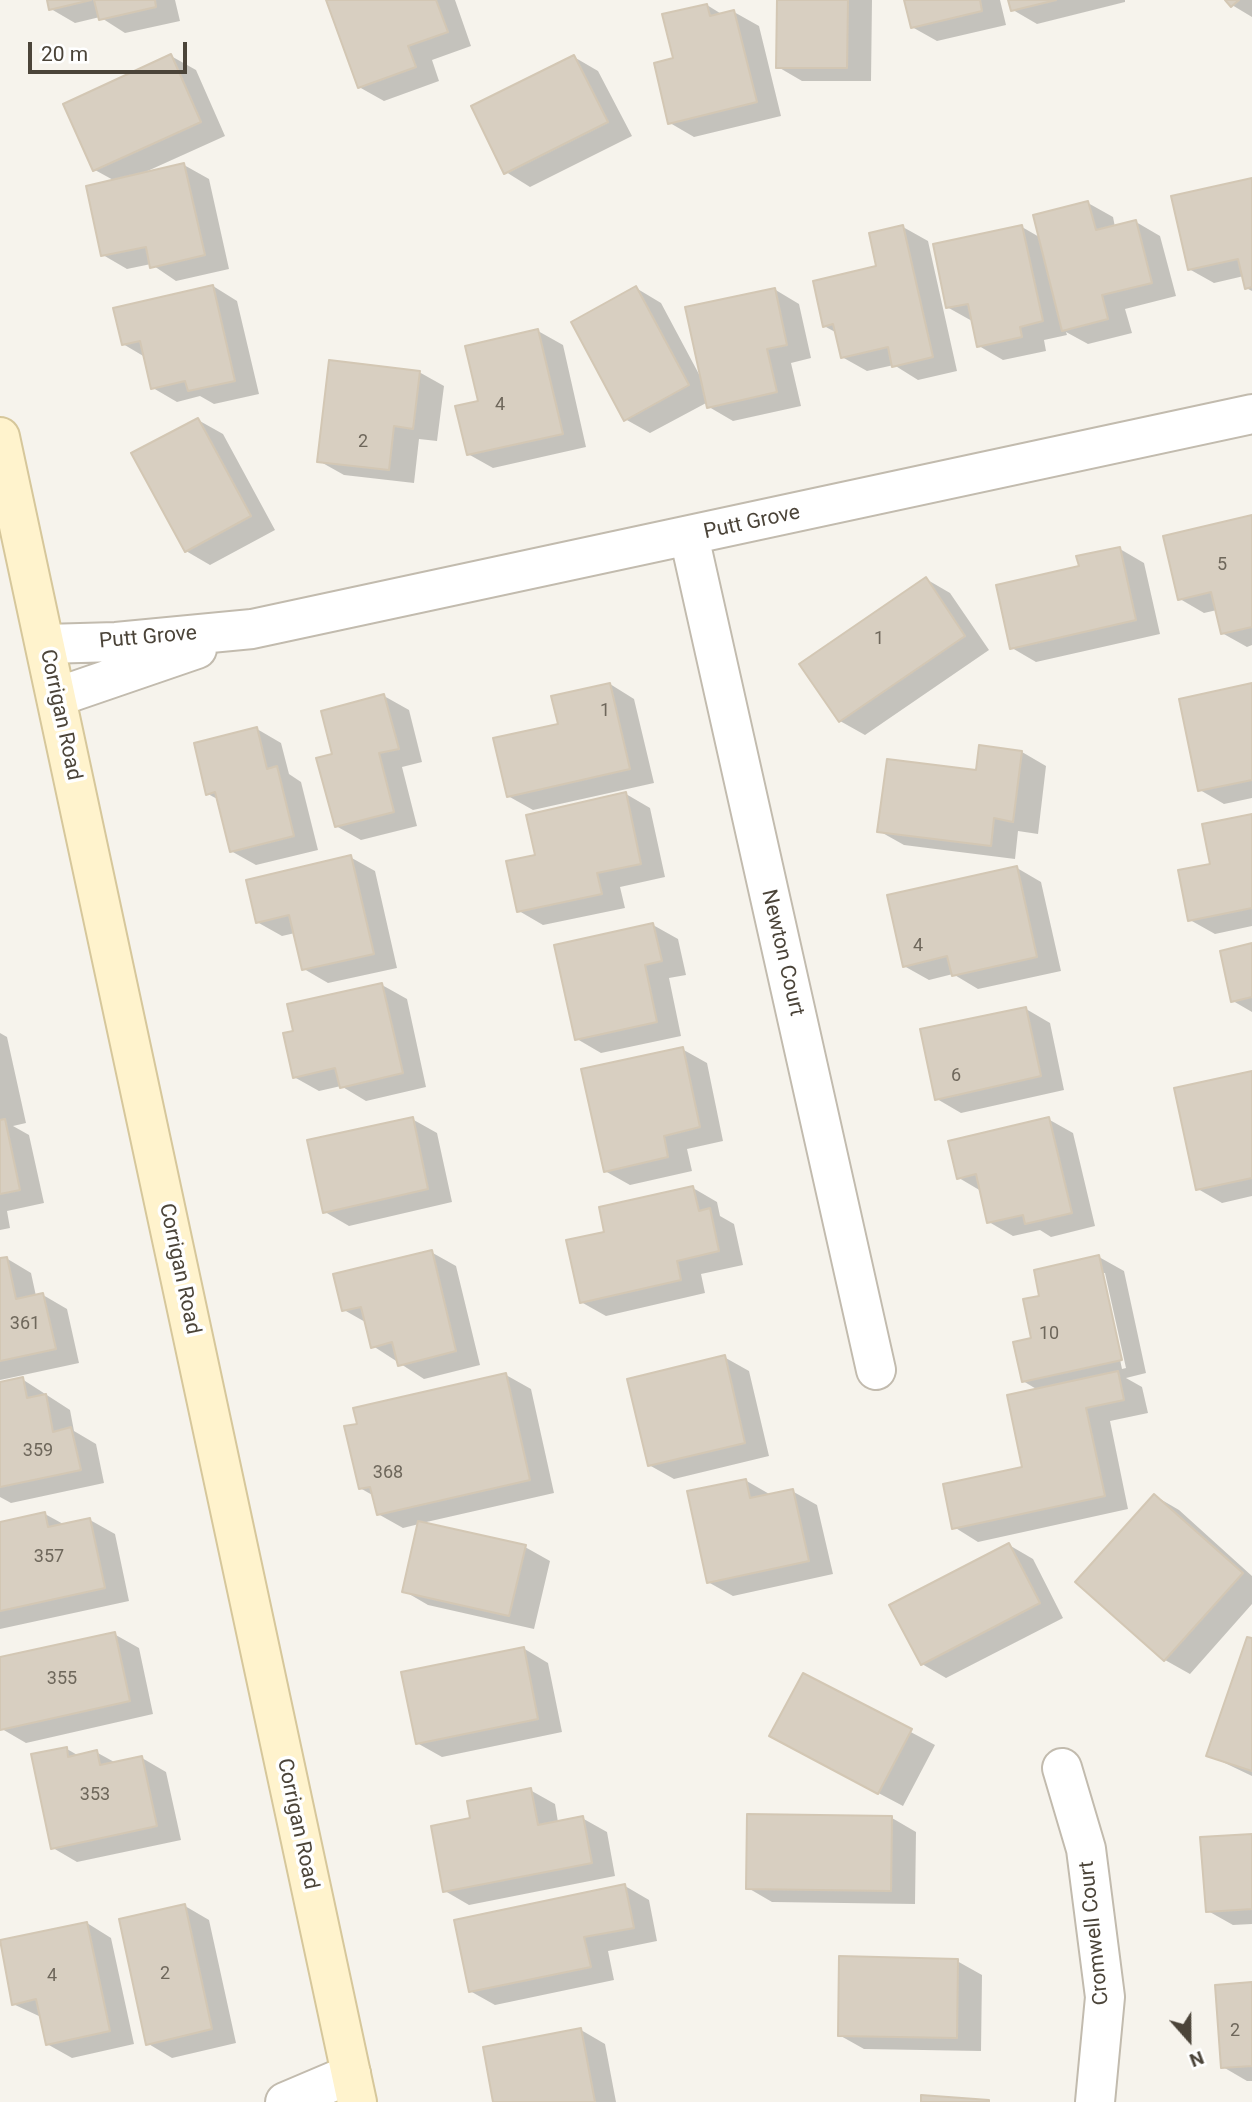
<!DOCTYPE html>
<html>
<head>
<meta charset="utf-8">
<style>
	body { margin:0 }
	#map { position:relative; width:1252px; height:2102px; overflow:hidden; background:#f6f3ec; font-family:Roboto,sans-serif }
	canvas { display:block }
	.north { position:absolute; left:1154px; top:2004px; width:70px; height:70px; -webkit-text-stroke:5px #fff; paint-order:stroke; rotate:159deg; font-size:19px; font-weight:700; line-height:28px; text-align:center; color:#4b4439 }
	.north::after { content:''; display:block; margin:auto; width:24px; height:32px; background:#4b4439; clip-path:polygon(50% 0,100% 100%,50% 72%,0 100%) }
	.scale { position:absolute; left:28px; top:42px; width:159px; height:32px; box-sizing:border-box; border:4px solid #4b4439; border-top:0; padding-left:9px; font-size:21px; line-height:24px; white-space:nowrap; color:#4b4439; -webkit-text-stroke:5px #fff; paint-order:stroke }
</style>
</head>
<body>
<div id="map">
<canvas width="1252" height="2102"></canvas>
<div class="north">N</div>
<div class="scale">20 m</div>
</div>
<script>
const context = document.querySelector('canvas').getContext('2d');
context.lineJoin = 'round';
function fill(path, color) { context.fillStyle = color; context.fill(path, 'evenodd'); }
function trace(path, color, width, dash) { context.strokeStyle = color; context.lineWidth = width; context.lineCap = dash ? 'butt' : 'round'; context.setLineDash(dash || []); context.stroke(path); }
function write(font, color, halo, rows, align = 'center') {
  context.font = font + ' Roboto,sans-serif'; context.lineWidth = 7; context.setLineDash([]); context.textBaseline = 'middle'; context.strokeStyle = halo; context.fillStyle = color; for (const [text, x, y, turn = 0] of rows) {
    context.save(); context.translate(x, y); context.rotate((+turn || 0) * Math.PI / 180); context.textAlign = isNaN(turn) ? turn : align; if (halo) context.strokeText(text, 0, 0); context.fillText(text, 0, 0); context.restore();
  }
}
fill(new Path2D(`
	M49 0H175L180 21 125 33 100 17 75 23 51 9Z
	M330 0H455L471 46 432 60 439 81 384 101 359 87Z
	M778 0H872L871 81H802L778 67Z
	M906 0H1000L1006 25 937 41 912 27Z
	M1010 0H1125V2L1037 24 1013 10Z
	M1228 0H1252V17L1232 5Z
	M707 5 723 15 734 12 759 26 781 116 694 137 670 123 675 60Z
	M171 56 196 70 225 136 143 173 184 165 209 179 229 269 176 281 151 264 127 269 103 255 115 181 95 170Z
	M574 57 598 71 632 136 530 187 506 172Z
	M1252 180V291L1246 288 1244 276 1214 283 1189 269Z
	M1088 203 1113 217 1115 227 1136 222 1160 236 1176 296 1125 309 1132 333 1088 344 1066 332 1067 335 1044 340 1046 351 1003 360 979 346 972 321 947 307 1022 227 1041 238Z
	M903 227 928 241 957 371 918 380 894 365 867 371 842 357 837 333 824 326 878 267Z
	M213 286 237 301 259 394 214 404 200 396 177 402 153 388 145 357 123 344Z
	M636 288 661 303 701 378 774 289 799 304 811 358 791 363 801 406 733 421 709 407 708 402 650 433 625 419Z
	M538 331 563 345 586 447 493 468 468 454Z
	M419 372 444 386 437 441 419 439 414 483 344 475 319 461Z
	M198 420 223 434 275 530 210 565 186 551Z
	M1252 517V645L1247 647 1222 633 1217 610 1204 613 1180 599Z
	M1120 549 1144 563 1160 634 1036 662 1012 648 1081 568Z
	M926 579 950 593 989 650 865 735 840 721Z
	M610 684 634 699 654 783 533 810 508 796 560 725Z
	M1252 685V798L1224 804 1200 790Z
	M384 696 409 710 422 762 402 767 417 826 361 840 336 826 334 755Z
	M257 729 281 743 289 774 301 782 318 850 256 865 231 851 219 800 208 794Z
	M1022 752 1046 766 1038 834 1018 831 1015 859 904 845 879 831 977 772Z
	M626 794 650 808 665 877 620 887 625 908 543 925 519 911 537 856Z
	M1252 816V926L1215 934 1190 920 1212 865Z
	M350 857 375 871 397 968 328 983 304 969 295 933 282 936 257 922Z
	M1017 868 1041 882 1061 971 978 989 953 974 929 980 904 966Z
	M653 925 678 939 686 975 669 978 681 1036 601 1053 577 1039Z
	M1252 945V1012L1233 1001Z
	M382 985 407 999 426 1087 366 1101 341 1086 319 1091 294 1077Z
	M1026 1009 1050 1023 1064 1090 961 1113 937 1099Z
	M0 1033 7 1037 26 1123 13 1126 29 1135 44 1203 7 1211 10 1228 0 1230Z
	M682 1049 707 1063 723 1141 687 1149 692 1171 630 1185 605 1171Z
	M1252 1073V1196L1222 1203 1198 1189Z
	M412 1119 437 1133 452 1202 349 1226 325 1212Z
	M1048 1119 1073 1133 1095 1226 1051 1237 1040 1230 1013 1236 989 1222 981 1191 959 1178Z
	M693 1188 717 1202 720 1216 734 1224 743 1265 701 1274 705 1293 606 1316 581 1302 606 1233Z
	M431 1252 456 1266 480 1365 424 1379 373 1346 367 1323 344 1310Z
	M1099 1257 1124 1271 1146 1373 1126 1378 1142 1387 1148 1413 1110 1421 1128 1509 978 1542 954 1527 1024 1468 1038 1390 1023 1381 1041 1297ZM1102 1273H1105L1126 1368 1122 1369Z
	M6 1258 31 1273 36 1296 43 1295 67 1309 79 1363 0 1380V1260Z
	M724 1357 749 1371 769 1456 674 1479 649 1465Z
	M506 1375 531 1389 554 1493 422 1523 525 1547 550 1561 534 1629 428 1605 404 1591 419 1524 403 1528 378 1514 374 1496 360 1488Z
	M22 1379 70 1410 74 1431 96 1444 104 1483 11 1503 0 1497V1384Z
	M745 1480 771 1495 792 1491 817 1505 833 1574 733 1596 708 1582Z
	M1155 1496 1179 1510 1252 1576V1604L1190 1674 1165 1660 1078 1582Z
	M45 1514 65 1525 90 1520 115 1534 129 1601 0 1629V1523Z
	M1009 1545 1033 1559 1063 1618 946 1678 922 1664Z
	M114 1634 139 1648 153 1714 26 1743 2 1729 0 1659Z
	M1252 1640V1776L1208 1755Z
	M523 1648 548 1663 562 1732 442 1757 417 1743Z
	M804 1675 935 1745 903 1806 795 1749Z
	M67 1749 79 1756 96 1752 116 1763 142 1758 166 1772 181 1840 77 1862 53 1848Z
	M530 1790 555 1804 558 1822 582 1818 607 1832 615 1876 469 1905 445 1891 472 1820Z
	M749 1815 892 1818 916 1832 915 1904 772 1902 748 1888Z
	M1252 1835V1924L1233 1925 1208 1911Z
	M625 1886 649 1900 657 1941 608 1951 614 1980 495 2005 470 1991Z
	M185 1906 209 1920 236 2043 172 2058 147 2043Z
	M87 1923 111 1938 134 2044 72 2058 47 2044 41 2017 13 2004 0 1942Z
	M957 1961 982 1975 981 2051 864 2049 839 2035Z
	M1252 1984V2081H1247L1223 2067Z
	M581 2030 605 2044 616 2102H495Z`), '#0003');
const building = new Path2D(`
	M47 0H91L49 10Z
	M94 0H155L156 7 99 20Z
	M326 0H436L448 32 408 46 416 67 358 88Z
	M777 0H848L847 68H776Z
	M904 0H980L982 11 911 28Z
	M1008 0H1056L1011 11Z
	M1225 0H1239L1231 7Z
	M707 4 710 16 734 10 757 102 668 124 654 63 673 58 662 14Z
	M171 54 201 122 93 171 63 104Z
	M574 55 608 122 504 174 471 106Z
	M184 163 205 255 150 268 146 247 101 256 86 186Z
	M1252 178V287L1245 289 1238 259 1188 270 1171 196Z
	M1088 201 1096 230 1136 220 1152 283 1102 295 1108 319 1062 331 1033 215Z
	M903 225 933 357 892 367 888 347 841 358 833 324 823 327 813 281 876 266 869 233Z
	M1022 225 1043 321 1020 327 1022 337 977 347 968 304 946 308 933 244Z
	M213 285 235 381 188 391 185 381 151 389 140 341 122 345 113 308Z
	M636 286 689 385 624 421 571 322Z
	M775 288 787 345 767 349 777 392 707 408 685 307Z
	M538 329 563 434 467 455 455 406 478 401 465 346Z
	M329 360 420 371 413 429 394 426 389 470 317 462Z
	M198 418 251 516 185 552 131 453Z
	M1252 515V627L1221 634 1211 592 1178 600 1163 536Z
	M1120 547 1136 620 1010 649 996 585 1079 566 1076 556Z
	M926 577 965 636 839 722 799 664Z
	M610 683 630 769 507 797 493 738 558 724 551 696Z
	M1252 683V780L1198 791 1179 699Z
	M384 694 399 749 379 753 394 812 335 827 316 758 332 754 321 711Z
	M257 727 267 769 277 766 294 836 230 852 215 792 206 795 194 743Z
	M979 745 1022 751 1013 822 994 818 991 846 877 832 887 759 976 770Z
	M626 792 641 864 597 873 602 894 517 912 506 861 535 855 526 815Z
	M1252 814V908L1188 921 1178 870 1210 864 1202 824Z
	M351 855 374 954 302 970 289 915 256 923 246 880Z
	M1017 866 1037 957 952 976 947 956 903 967 887 895Z
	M653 923 662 961 645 965 657 1022 575 1040 554 945Z
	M1252 943V997L1231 1002 1220 951Z
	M382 983 403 1073 340 1088 335 1068 293 1078 283 1033 293 1031 287 1004Z
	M1026 1007 1041 1076 935 1100 920 1029Z
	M683 1047 700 1127 664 1136 668 1157 604 1172 581 1069Z
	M1252 1071V1178L1196 1190 1174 1088Z
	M413 1117 428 1189 323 1213 307 1140Z
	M1049 1117 1072 1213 1025 1224 1023 1215 987 1223 976 1174 957 1179 948 1141Z
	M5 1119 20 1190 0 1194V1120Z
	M693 1186 699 1211 710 1208 719 1251 677 1261 681 1280 580 1303 566 1240 604 1232 599 1207Z
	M432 1250 456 1351 398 1366 392 1342 371 1348 361 1307 342 1311 333 1274Z
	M1099 1255 1122 1360 1022 1382 1013 1342 1031 1338 1023 1299 1039 1296 1034 1270Z
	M7 1257 16 1299 43 1293 56 1349 0 1361V1258Z
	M725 1355 745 1443 648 1466 627 1379Z
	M1118 1371 1124 1400 1086 1408 1105 1496 952 1529 943 1484 1022 1467 1007 1395Z
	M506 1373 530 1480 377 1515 370 1487 359 1489 344 1426 357 1424 353 1408Z
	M23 1377 27 1398 46 1394 53 1432 71 1427 81 1470 0 1487V1382Z
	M746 1479 750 1498 793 1489 809 1561 707 1583 687 1491Z
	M1154 1494 1243 1573 1164 1661 1075 1582Z
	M45 1512 48 1527 90 1518 105 1588 0 1611V1522Z
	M418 1521 526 1545 509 1616 402 1592Z
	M1009 1543 1040 1603 921 1665 889 1605Z
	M115 1632 130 1701 0 1730V1657Z
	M1247 1637 1252 1638V1771L1206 1756Z
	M524 1647 538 1719 416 1744 401 1672Z
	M803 1673 912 1729 878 1794 769 1736Z
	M67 1747 68 1757 97 1750 100 1765 142 1756 157 1826 51 1849 31 1754Z
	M531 1788 538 1825 583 1816 592 1863 443 1892 431 1826 470 1818 467 1801Z
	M747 1814 892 1816 891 1891 746 1889Z
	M1252 1834V1909L1206 1912 1200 1837Z
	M625 1884 634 1928 584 1937 591 1967 469 1992 454 1920Z
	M185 1904 212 2029 146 2045 119 1919Z
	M87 1922 110 2031 46 2045 36 1999 12 2005 0 1940Z
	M839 1956 958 1959 957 2038 838 2036Z
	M1252 1982V2066L1221 2068 1215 1985Z
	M581 2028 595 2102H493L483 2047Z
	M921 2095 989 2100V2102H921Z`);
fill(building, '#d8cfc1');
trace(building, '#d3c7b4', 2);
const street = new Path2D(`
	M689 536 876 1370
	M45 644 116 642 252 629 1252 414
	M57 697 197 649
	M1062 1768 1086 1849 1105 1997 1095 2102
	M285 2102 351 2074`);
const secondary = new Path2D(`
	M0 437 357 2102`);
trace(street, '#c2bbae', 42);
trace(secondary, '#d6c79b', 42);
trace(street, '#fff', 38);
trace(secondary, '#fff3cd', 38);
write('18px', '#6e675b', null, [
	["4",500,405],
	["2",363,442],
	["5",1222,565],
	["1",879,639],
	["1",605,711],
	["4",918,946],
	["6",956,1076],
	["361",25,1324],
	["10",1049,1334],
	["359",38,1451],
	["368",388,1473],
	["357",49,1557],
	["355",62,1679],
	["353",95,1795],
	["2",165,1974],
	["4",52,1976],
	["2",1235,2031]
]);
write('21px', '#4b4439', '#fff', [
	["Putt Grove",752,523,-12],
	["Putt Grove",148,638,-5],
	["Corrigan Road",60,715,78],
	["Newton Court",782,953,77],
	["Corrigan Road",179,1269,78],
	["Corrigan Road",297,1824,78],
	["Cromwell Court",1095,1933,-96]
]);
</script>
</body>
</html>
